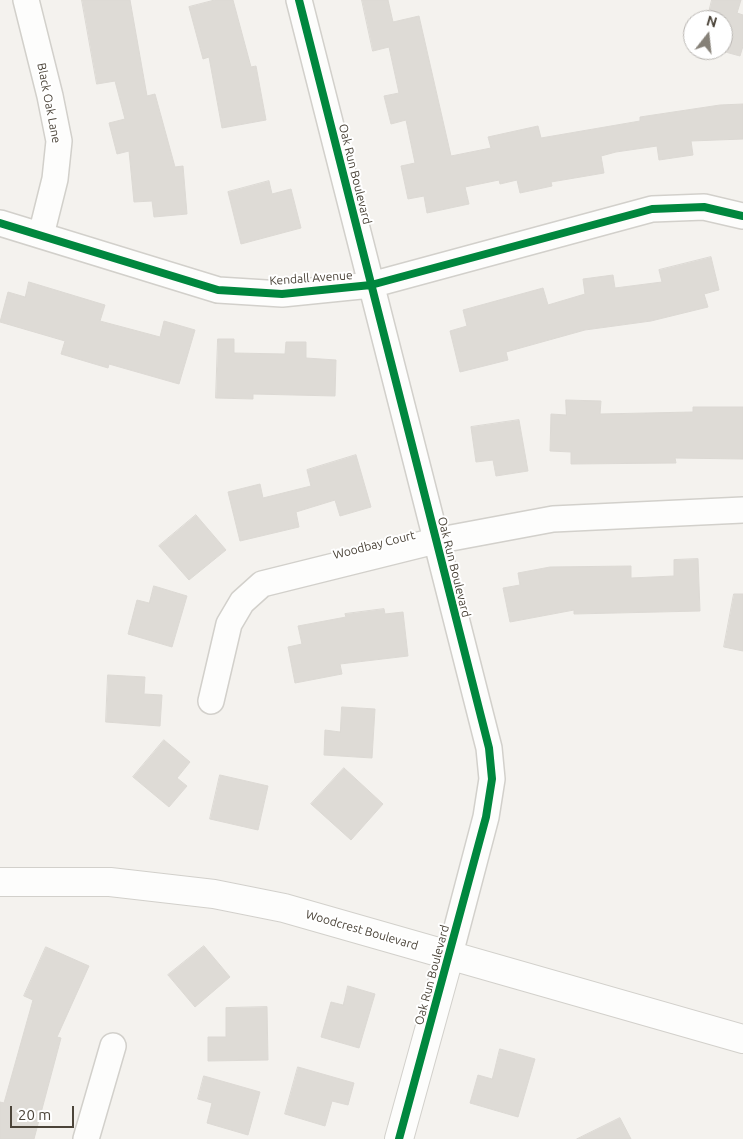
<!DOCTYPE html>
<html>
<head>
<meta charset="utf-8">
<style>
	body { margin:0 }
	#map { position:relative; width:743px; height:1139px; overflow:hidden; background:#f4f2ee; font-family:Ubuntu,sans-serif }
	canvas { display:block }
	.north { position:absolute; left:683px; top:10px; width:50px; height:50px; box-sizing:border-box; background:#fff; border:1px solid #b7b4b0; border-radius:50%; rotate:16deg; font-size:14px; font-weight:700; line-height:20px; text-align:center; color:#4b4439 }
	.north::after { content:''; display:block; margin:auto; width:18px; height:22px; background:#868178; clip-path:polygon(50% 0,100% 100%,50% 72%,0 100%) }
	.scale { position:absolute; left:10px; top:1106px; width:64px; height:22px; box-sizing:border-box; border:2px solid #4b4439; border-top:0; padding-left:6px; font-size:15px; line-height:18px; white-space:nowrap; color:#4b4439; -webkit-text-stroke:4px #fff; paint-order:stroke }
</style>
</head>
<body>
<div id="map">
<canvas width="743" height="1139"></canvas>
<div class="north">N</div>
<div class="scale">20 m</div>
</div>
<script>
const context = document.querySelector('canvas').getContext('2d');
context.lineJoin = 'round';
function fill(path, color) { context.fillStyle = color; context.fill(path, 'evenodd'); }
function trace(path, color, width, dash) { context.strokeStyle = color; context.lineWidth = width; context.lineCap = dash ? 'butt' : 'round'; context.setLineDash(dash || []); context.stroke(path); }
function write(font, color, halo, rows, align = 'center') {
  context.font = font + ' Ubuntu,sans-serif'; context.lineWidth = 4; context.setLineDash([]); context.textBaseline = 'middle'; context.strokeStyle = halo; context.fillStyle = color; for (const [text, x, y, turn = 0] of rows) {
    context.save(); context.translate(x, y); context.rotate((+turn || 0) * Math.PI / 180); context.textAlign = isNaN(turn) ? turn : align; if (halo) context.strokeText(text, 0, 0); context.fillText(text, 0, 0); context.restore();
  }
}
const building = new Path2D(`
	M82 0H130L147 96 155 94 175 167 183 166 187 214 154 217 152 201 134 202 129 151 117 154 109 123 125 119 115 81 97 84Z
	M215 0H233L251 67 256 66 266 120 222 128 209 57 203 59 189 7Z
	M362 0H388L393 22 419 16 451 156 491 148 488 137 538 126 541 138 640 121V117L720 105 743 104V139L691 141 693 155 659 160 657 146 616 152 601 156 604 173 551 182 552 186 520 193 517 180 500 184 499 180 465 187 469 204 427 213 424 196 408 199 401 166 415 163 406 120 391 124 384 96 399 93 389 47 373 51Z
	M712 0H741L737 13 743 15V46L740 56 718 50H723V20H707Z
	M269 181 272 194 291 189 301 228 241 244 228 192Z
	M711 257 719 290 704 294 708 307 651 321 585 330 506 352 508 360 460 372 450 331 467 326 463 310 543 288 548 305 585 294 583 279 613 275 615 288 662 282 659 270Z
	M29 282 105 305 100 321 160 337 164 321 195 330 179 384 109 364 108 368 61 354 65 341 0 322 8 292 25 297Z
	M218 339H234V353L285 354 286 342H306V358L336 360 335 396 253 394V399L216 398Z
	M566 400 601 401 600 414 693 412V407H743V459L675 458 676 463 571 464V452L550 451 551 414 566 415Z
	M519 420 528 471 496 476 493 460 476 462 471 427Z
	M356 455 371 507 340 516 335 500 296 512 299 527 240 541 228 492 260 484 263 498 311 486 307 470Z
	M196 515 226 550 189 580 159 546Z
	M698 559 700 611 574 614V610L510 622 503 588 520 585 518 573 550 567 631 566V578L674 576V560Z
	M154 586 187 596 172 647 128 634 137 600 149 603Z
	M734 594H743V651L724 647Z
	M384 609 385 614 403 612 408 656 340 664 342 674 295 683 288 647 302 644 298 626 346 617 345 614Z
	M108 675 145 677 144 694 162 695 160 726 106 722Z
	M342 707 375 709 372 758 324 755 325 730 340 732Z
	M164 740 190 762 177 778 187 786 169 807 133 777Z
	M344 768 383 804 351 840 311 804Z
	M220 775 268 786 258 830 210 819Z
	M204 946 230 977 195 1007 168 975Z
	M46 947 89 966 57 1037 61 1038 34 1139H0V1102L4 1103 33 1000 24 996Z
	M348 986 375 994 359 1048 321 1037 331 1002 343 1005Z
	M267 1007 268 1060 208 1061V1037H226V1008Z
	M500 1049 535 1059 518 1117 470 1103 478 1075 492 1079Z
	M298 1067 354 1083 348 1105 332 1101 325 1126 285 1114Z
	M204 1076 260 1092 248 1135 207 1123 212 1103 198 1099Z
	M620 1118 631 1139H577Z`);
fill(building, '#dedbd6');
trace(building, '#dcd9d4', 1);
const minor = new Path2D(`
	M26 0 50 96 59 141 55 179 41 235
	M299 0 489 748 492 779 486 817 450 954
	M0 223 218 290 282 294 371 285 652 209 704 207 743 216
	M211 701 229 624 242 602 262 584 435 541 553 519 743 510
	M86 1139 113 1046`);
const tertiary = new Path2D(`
	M0 882H110L214 894 284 908 743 1039
	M399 1139 450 954`);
trace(minor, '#d2d0cb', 28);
trace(tertiary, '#d2d0cb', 30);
trace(minor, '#fdfdfc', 25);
trace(tertiary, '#fdfdfc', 28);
trace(new Path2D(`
	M299 0 489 748 492 779 486 817 399 1139
	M0 223 218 290 282 294 371 285 652 209 704 207 743 216`), '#00873e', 8);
write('12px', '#4b4439', '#fff', [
	["Black Oak Lane",49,103,79],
	["Oak Run Boulevard",355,174,76],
	["Kendall Avenue",311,278,-4],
	["Woodbay Court",374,545,-14],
	["Oak Run Boulevard",454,567,76],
	["Woodcrest Boulevard",362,930,16],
	["Oak Run Boulevard",432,975,-75]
]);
</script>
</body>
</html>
